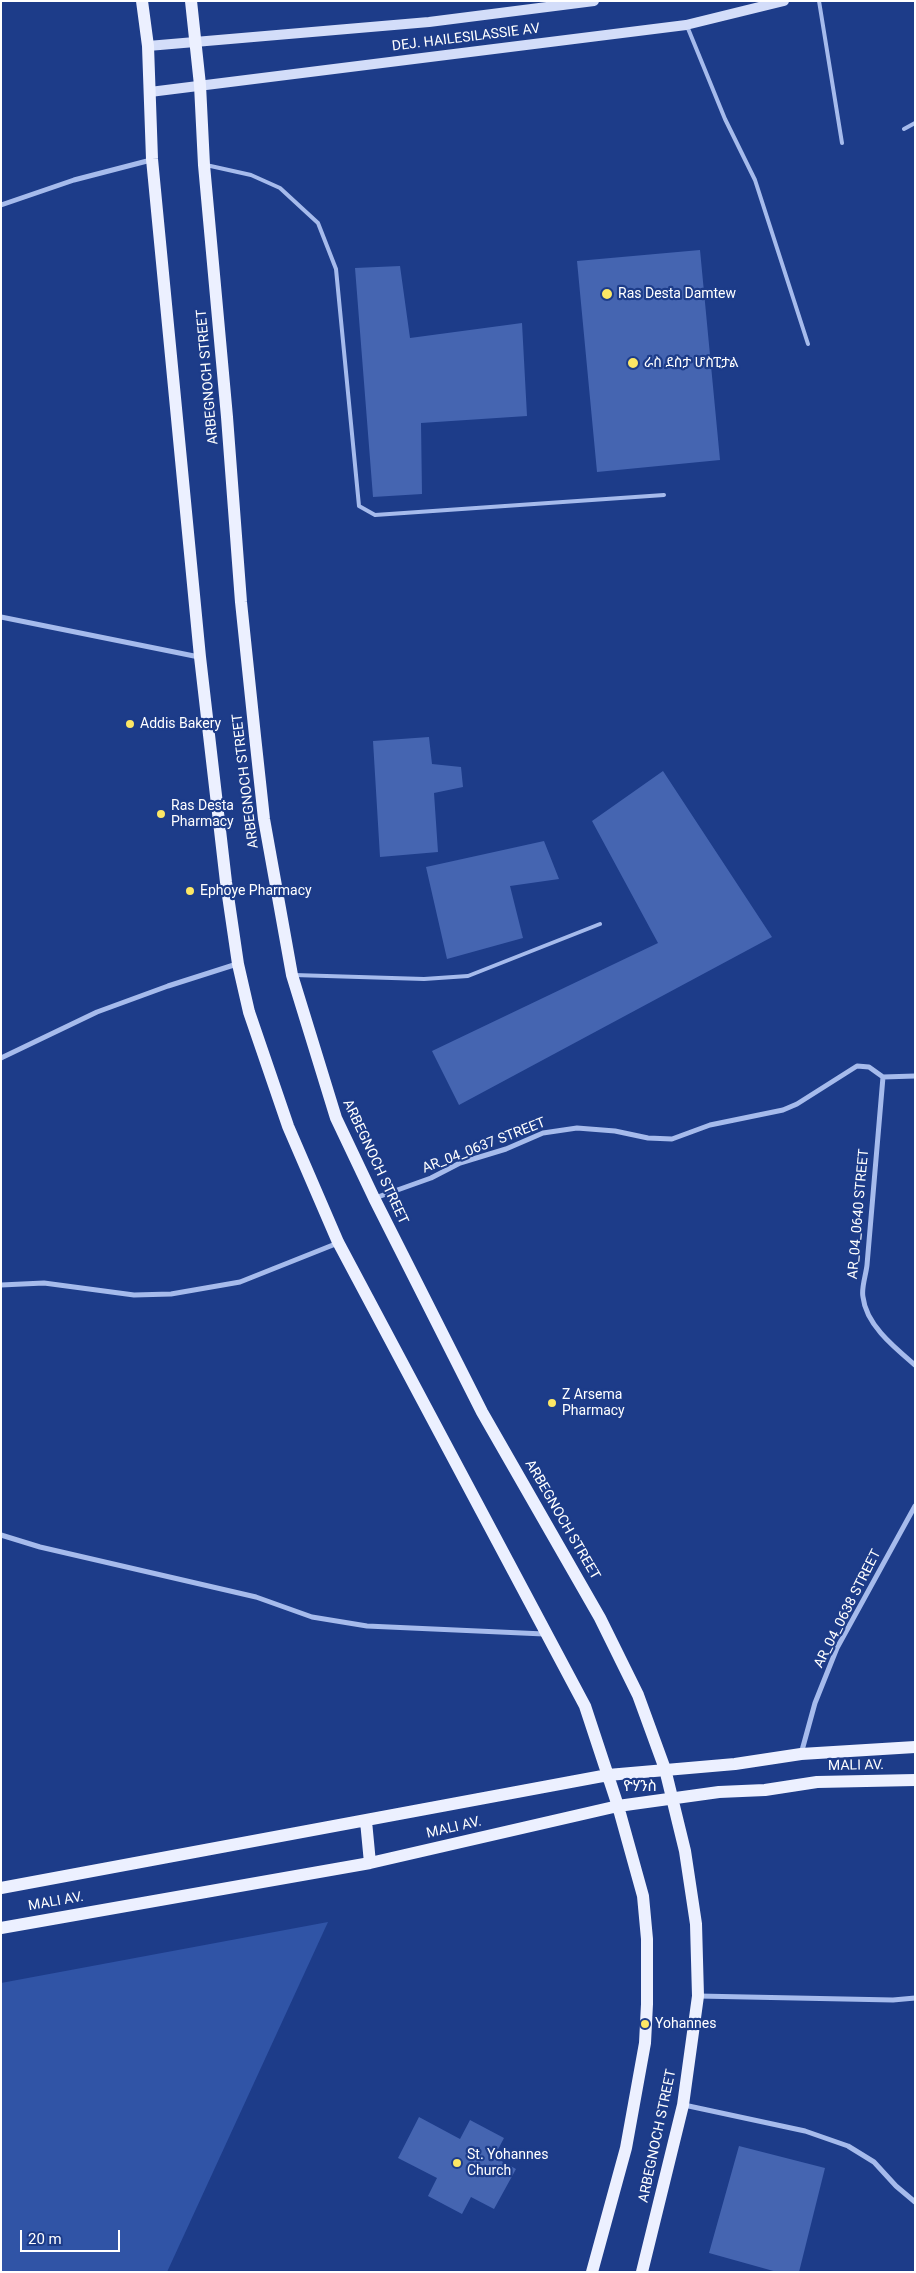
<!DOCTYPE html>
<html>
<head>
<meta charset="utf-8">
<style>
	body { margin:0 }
	#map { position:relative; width:916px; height:2273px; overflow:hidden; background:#1d3c89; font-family:Roboto,sans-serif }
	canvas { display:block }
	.frame { position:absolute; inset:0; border:2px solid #fff; pointer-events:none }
	.scale { position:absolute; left:20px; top:2230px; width:100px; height:22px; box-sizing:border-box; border:2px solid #fff; border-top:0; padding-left:6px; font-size:15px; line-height:18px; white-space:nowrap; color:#fff; -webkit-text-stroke:4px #1d3c89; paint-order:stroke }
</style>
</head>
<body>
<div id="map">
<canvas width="916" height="2273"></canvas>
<div class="frame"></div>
<div class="scale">20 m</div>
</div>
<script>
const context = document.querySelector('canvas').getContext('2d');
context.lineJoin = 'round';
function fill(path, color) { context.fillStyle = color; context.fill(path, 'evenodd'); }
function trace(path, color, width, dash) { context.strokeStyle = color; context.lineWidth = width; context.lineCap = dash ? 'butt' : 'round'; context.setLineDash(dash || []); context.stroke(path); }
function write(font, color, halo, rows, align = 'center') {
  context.font = font + ' Roboto,"Noto Sans Ethiopic",sans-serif'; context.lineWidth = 4.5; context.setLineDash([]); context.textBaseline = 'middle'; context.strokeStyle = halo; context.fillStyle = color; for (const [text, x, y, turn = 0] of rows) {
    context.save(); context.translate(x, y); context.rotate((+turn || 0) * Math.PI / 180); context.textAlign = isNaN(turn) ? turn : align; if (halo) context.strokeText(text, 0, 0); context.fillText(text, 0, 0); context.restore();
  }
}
fill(new Path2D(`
	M328 1922 167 2272H1V1983Z`), '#3054a6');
fill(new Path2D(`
	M700 250 720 460 597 472 577 261Z
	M400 266 410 338 522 323 527 416 421 423 422 494 373 497 355 268Z
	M429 737 432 764 461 767 463 787 434 793 438 852 380 857 373 741Z
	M663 771 772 937 459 1105 432 1051 658 943 592 821Z
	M544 841 559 879 510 886 523 938 447 959 426 867Z
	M419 2117 460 2139 470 2120 504 2138 494 2157 516 2169 494 2209 471 2197 462 2214 428 2196 437 2178 398 2158Z
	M739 2146 825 2168 799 2272H777L709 2253Z`), '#4565b1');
trace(new Path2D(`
	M819 1 842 143
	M687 26 725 119 755 180 808 344
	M904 129 915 123
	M206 165 251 175 280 188 318 223 336 269 359 506 375 515 664 495
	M294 975 424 979 468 976 600 924`), '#a6bbec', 4);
trace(new Path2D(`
	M1 205 74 180 151 160
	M1 617 199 657
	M1 1058 97 1012 168 986 237 964
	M883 1077 867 1265C866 1275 861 1288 863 1297 866 1325 895 1348 915 1365
	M883 1077 915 1076
	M375 1198 431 1178 460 1163 506 1149 543 1133 577 1128 615 1131 648 1138 672 1139 710 1125 783 1110 797 1104 857 1066 869 1067 883 1077
	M1 1285 44 1283 134 1295 171 1294 240 1282 338 1243
	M1 1535 40 1547 256 1597 312 1617 367 1626 544 1634
	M801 1754 815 1703 837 1648 915 1506
	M698 1996 893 2000 915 1998
	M684 2105 805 2131 848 2146 874 2162 896 2186 915 2202`), '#a6bbec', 5);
trace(new Path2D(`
	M148 46 429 22 594 1
	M150 92 686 25 784 1`), '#d3ddf9', 10);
trace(new Path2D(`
	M142 1 148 46 152 159 200 657 226 882 238 964 249 1012 288 1126 338 1242 585 1706 618 1806 643 1896 647 1939V2004L645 2043 626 2148 592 2272
	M191 1 200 85 204 165 227 417 241 602 255 736 264 819 292 975 336 1118 374 1198 482 1412 600 1618 638 1695 665 1769 685 1851 696 1924 698 1996 683 2105 642 2272
	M366 1821 370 1863
	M1 1888 608 1775 735 1764 801 1754 915 1747
	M1 1928 370 1863 618 1806 719 1792 765 1790 817 1782 915 1780`), '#ecf0ff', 12);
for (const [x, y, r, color] of [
	[607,294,6,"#fce765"],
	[633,363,6,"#fce765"],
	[130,724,5,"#fce765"],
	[161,814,5,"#fce765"],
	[190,891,5,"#fce765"],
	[552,1403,5,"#fce765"],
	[645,2024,5,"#fce765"],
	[457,2163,5,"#fce765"]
]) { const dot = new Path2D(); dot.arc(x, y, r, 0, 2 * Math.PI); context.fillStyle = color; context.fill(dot); trace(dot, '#1d3c89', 2); }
write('14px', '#fff', '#1d3c89', [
	["DEJ. HAILESILASSIE AV",466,38,-7],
	["ARBEGNOCH STREET",208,377,-95],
	["ARBEGNOCH STREET",246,781,-97],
	["AR_04_0637 STREET",484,1146,-21],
	["ARBEGNOCH STREET",375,1162,65],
	["AR_04_0640 STREET",859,1214,-85],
	["ARBEGNOCH STREET",562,1520,60],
	["AR_04_0638 STREET",848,1609,-63],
	["MALI AV.",856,1766,-1],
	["MALI AV.",454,1828,-13],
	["MALI AV.",56,1902,-10],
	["ARBEGNOCH STREET",658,2136,-78]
]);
write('14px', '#fff', '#1d3c89', [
	["Ras Desta Damtew",618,294],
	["ራስ ደስታ ሆስፒታል",644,363],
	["Addis Bakery",140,724],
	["Ras Desta",171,806],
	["Pharmacy",171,822],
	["Ephoye Pharmacy",200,891],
	["Z Arsema",562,1395],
	["Pharmacy",562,1411],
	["Yohannes",655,2024],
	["St. Yohannes",467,2155],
	["Church",467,2171]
], 'left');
write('15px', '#fff', '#1d3c89', [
	["ዮሃንስ",640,1787]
]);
</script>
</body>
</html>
